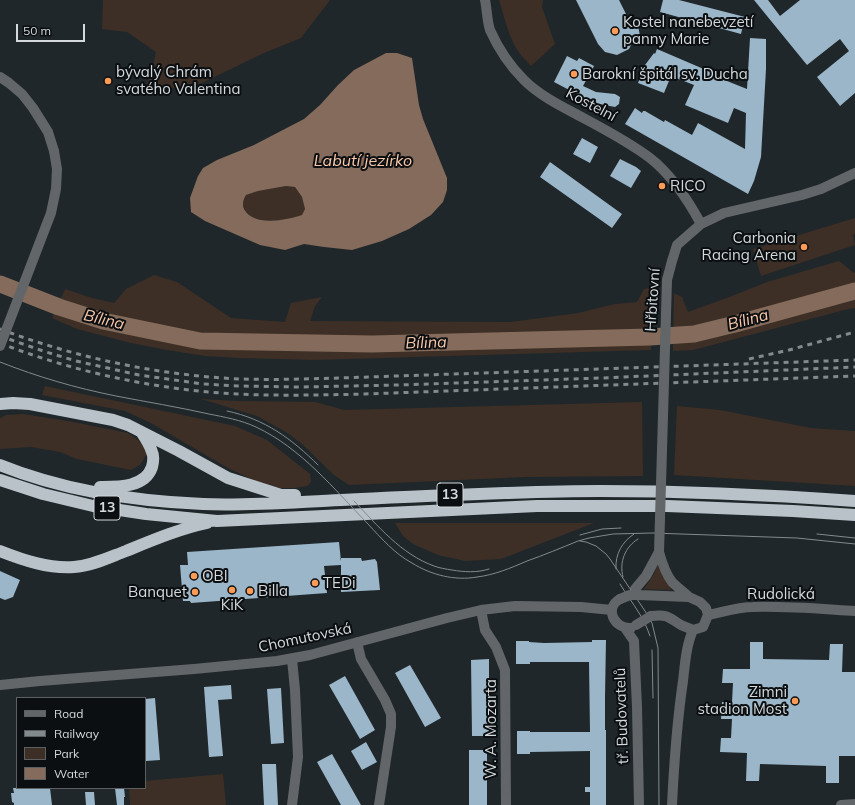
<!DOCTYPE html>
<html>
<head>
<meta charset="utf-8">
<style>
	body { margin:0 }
	#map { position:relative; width:855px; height:805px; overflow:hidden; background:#1f272b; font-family:Mulish,sans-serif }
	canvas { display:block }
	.legend { position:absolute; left:16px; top:697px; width:130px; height:92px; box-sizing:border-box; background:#0c0f11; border:1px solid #5c6062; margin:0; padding:5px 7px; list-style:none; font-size:12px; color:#d3d9dc }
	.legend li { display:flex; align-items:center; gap:8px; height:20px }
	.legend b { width:20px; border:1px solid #5c6062 }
	.scale { position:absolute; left:16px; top:24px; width:69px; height:18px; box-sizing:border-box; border:2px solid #d3d9dc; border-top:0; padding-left:5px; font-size:12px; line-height:14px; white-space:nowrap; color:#d3d9dc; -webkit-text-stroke:3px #0c0f11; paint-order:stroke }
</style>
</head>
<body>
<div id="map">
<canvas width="855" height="805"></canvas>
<ul class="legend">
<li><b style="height:5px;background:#636669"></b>Road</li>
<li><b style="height:5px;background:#838a8d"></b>Railway</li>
<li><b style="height:11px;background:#3d2f25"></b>Park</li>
<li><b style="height:11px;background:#846b5b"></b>Water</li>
</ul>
<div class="scale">50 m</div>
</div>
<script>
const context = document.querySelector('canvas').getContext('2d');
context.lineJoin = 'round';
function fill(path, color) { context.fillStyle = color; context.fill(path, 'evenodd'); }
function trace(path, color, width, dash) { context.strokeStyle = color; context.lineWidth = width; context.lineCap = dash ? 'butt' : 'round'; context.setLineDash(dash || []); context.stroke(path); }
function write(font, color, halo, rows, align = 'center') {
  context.font = font + ' Mulish,sans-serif'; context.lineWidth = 4; context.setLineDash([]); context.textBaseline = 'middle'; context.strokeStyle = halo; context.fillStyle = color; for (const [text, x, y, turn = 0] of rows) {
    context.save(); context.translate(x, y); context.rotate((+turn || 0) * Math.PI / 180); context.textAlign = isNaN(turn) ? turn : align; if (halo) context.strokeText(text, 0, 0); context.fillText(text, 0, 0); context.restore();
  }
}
fill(new Path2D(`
	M103 0H330L301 38 264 53 202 83 141 94 151 75 156 52 127 32 102 29Z
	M499 0H543L542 7 555 44 531 66C526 60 520 55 516 48 508 34 504 16 499 0Z
	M286 186 295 187 302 197 305 209 303 215C287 220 257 226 246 212 241 206 243 200 246 195L258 191Z
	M855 218V234L853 235 855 245 761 276 753 249Z
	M839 261 854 273 855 272V308L844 310 705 347 693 350 673 351 674 293 682 297 688 312 732 296 767 282Z
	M154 275 177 282 231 318 285 322 291 303 322 297 315 306 310 321 511 322 578 313 615 304 637 302 644 289 652 287 651 350 315 360 238 358 205 356 167 350 131 343 77 329 52 318 65 289 92 298 114 303 126 289Z
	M45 386 235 426 267 440 310 474 311 482 307 486 295 488H279L256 481 228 468 151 423 125 411 42 395Z
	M201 399 237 401 315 402 344 410 642 402 643 476 526 477 349 485 334 475 302 444 286 432 257 416Z
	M677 406 720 410 811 428 855 431V486L674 475Z
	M23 414 68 421 128 433 143 444 147 454 140 465 131 470 77 459 60 452 31 447 0 449V418L6 415Z
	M395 523H594L501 559 465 561 438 555 413 544 403 536Z
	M657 566H658L663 577 671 588 670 590 644 589 654 574Z
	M223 774 226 805H130L129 788H145V781Z`), '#3d2f25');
fill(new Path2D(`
	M386 53H397L412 58 419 105 423 119 447 178V190L443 202 431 215 409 229 382 241 352 250 324 247 304 244 285 250 260 245 205 221 191 212 190 198 198 176 203 168 217 160 254 145 304 119 320 105 338 85 354 70ZM286 186 295 187 302 197 305 209 302 215C287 220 257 226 246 212 241 206 243 200 246 195L258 191Z`), '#846b5b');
trace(new Path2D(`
	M0 284 59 307 103 321 200 341 372 344 650 337 694 334 735 324 855 291`), '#846b5b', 17);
fill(new Path2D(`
	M576 0H619L632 26 638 25 640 36 635 37 629 49 617 55 605 52 598 44Z
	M663 0H679L745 17 741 34 660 12Z
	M754 0H768L780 16 800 0H855V93L840 106 817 77 849 51 840 39 807 65Z
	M750 38 766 39V69L761 157 754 181 748 194 625 124 635 108 642 113 643 111H645L664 122 665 120 692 135 698 123 745 149 746 113 734 108 728 123 685 105 694 85 671 76 664 93 638 83 645 65 654 53 655 54 657 49 713 73 712 75 747 89Z
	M567 56 577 61 579 58 594 66 583 86 596 92 615 94 620 97 619 104 615 107 594 103 554 82Z
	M582 138 598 147 590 163 573 154Z
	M620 159 636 167 641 171 631 188 610 176Z
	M550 162 622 214 612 228 540 177Z
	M339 542 341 561 340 558H361L362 561 375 559 377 562 380 590 341 592V565L324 566 327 593 191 603 190 601H183L180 565H188L187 552Z
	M0 571 20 580 13 597 5 600 0 598Z
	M592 640H606L605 697V730H606V805H590V792H585V787H590V751L530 752V754H517V731H530V732H590L589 662H530V664H516V641H529V642L544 643 592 642Z
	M750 642H763V659L829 660 830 644H843L842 672H855V756H839V783H826V766L760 764 759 781H746L747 753 720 752 721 738H731L732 719H721L722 702H732L733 683H722L723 669H750Z
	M489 659V736H472L471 660Z
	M410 665 441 718 425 727 395 673Z
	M345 676 375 730 360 739 329 685Z
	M231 685 232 699 218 700 223 756 209 757 204 687Z
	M281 688 284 743 271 744 267 689Z
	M155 698 160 760 146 761 145 746V699Z
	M366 742 377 762 362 770 351 751Z
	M469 750H487V805H469Z
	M332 754 361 805H341L317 762Z
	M262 764H276L278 805H264Z
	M13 788H50L52 805H14V803L12 802 11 793H14Z
	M115 788H124L125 797H124V805H117Z
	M85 792H94L95 805H86Z`), '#9ab6c8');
trace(new Path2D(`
	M485 0C487 9 487 21 490 30 498 48 510 66 524 80 538 94 557 104 574 113 600 127 626 140 650 158 672 175 688 200 701 224
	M0 77 9 83 22 94 33 108 48 132 54 151
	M667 280 672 261 677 245 701 224 724 213 802 195 821 189 855 173
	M659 552C662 563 665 573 672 582 677 587 684 592 689 597
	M635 589 646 576 659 552
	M639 595 689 597 700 602 706 608 708 615 703 627 693 630C689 628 685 627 681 625 668 617 668 614 651 616
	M620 599C604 608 614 629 631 628
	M481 610 485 630 496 647 505 670 506 805
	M708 615C723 612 738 607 753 607 787 606 821 609 855 611
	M625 628 634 641 637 707 639 805
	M357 642 361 659 385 700 391 714V727L379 805
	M0 685 40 681 194 669 277 661 310 655 447 618 481 610 515 606 581 607 612 610
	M292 805 298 757 295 690 292 659
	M672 805C674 764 677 722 683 681 685 664 686 646 693 630
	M841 805 855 804`), '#636669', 10);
trace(new Path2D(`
	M0 404 13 403 30 404 113 420 128 425 179 451 228 478 281 495H295
	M0 465C64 491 134 501 203 504 248 506 295 502 341 500 396 497 450 495 505 493 537 492 568 491 600 491 685 491 770 495 855 501
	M0 480 43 494 93 506 146 514 217 521 537 506H667L793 511 855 515
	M100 487C117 487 145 488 152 467 153 463 154 456 152 452 150 445 146 439 142 433
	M0 551C23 560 49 569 74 567 92 566 110 557 126 551 153 540 179 529 207 523`), '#b8c2c8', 12);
trace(new Path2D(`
	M0 362C38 377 76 388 116 396 147 402 178 407 209 414 224 417 241 420 256 427 301 448 334 489 368 524 381 538 395 554 412 563 431 575 455 581 477 577 494 575 511 568 527 561 544 555 561 548 578 541L589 538 613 534 652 533 797 538 855 544
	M227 411C265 419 292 439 318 465
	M354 501C378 526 401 554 434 566 439 568 446 569 452 570 464 572 477 573 489 569
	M817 534 855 538
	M580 535 602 529 621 528
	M580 541 586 542 596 546 606 554 610 559 645 611 652 623 658 648 659 805
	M616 569C615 554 622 542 634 534
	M623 577C619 562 625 547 638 539
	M620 584C626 594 633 603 639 613 644 620 647 628 650 636
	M652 650 653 698`), '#838a8d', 1);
trace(new Path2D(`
	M0 329C77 358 157 375 240 379 273 380 307 379 340 378L855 360
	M0 336 46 352 76 361 139 375 203 384 238 386 301 387 399 385 601 378 855 367
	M0 343C73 372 158 390 237 394 280 396 322 395 365 394L855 376
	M749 359 789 350 855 332`), '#838a8d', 3, [5, 5]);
trace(new Path2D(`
	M0 346 51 213 56 189 57 169 54 151
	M659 552 667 280
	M620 599 630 595H639
	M636 625 651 616`), '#636669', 10);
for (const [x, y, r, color] of [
	[615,31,4,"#fe9c57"],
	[574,74,4,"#fe9c57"],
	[108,81,4,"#fe9c57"],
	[662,186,4,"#fe9c57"],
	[804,247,4,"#fe9c57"],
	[194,576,4,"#fe9c57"],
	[315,583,4,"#fe9c57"],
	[232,590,4,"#fe9c57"],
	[250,591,4,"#fe9c57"],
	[195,592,4,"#fe9c57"],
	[795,701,4,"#fe9c57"]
]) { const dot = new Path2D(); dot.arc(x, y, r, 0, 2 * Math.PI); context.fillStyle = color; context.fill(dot); trace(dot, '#0c0f11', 1.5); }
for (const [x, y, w] of [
	[450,495,26],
	[107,508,26]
]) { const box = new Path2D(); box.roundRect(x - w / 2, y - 12, w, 24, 3); context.fillStyle = '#0c0f11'; context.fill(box); trace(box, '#d3d9dc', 1); }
write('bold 14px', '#d3d9dc', null, [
	["13",450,495],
	["13",107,508]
]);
write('15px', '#d3d9dc', '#0c0f11', [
	["Kostel nanebevzetí",623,22],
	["panny Marie",623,39],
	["bývalý Chrám",116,72],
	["svatého Valentina",116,89],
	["Barokní špitál sv. Ducha",582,74],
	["RICO",670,186],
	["Carbonia",796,238,"right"],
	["Racing Arena",796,255,"right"],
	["OBI",202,576],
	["TEDi",323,583],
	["Billa",258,591],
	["Banquet",187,592,"right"],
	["KiK",232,605,"center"],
	["Zimni",787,692,"right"],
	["stadion Most",787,709,"right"]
], 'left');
write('15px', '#d3d9dc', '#0c0f11', [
	["Kostelní",591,105,28],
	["Hřbitovní",653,300,-86],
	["Rudolická",781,594],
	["Chomutovská",305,638,-12],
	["tř. Budovatelů",622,716,-92],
	["W. A. Mozarta",491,729,-90]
]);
write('italic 16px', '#fbc9aa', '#0c0f11', [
	["Labutí jezírko",363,161],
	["Bílina",104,320,14],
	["Bílina",748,320,-15],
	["Bílina",426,343,-2]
]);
</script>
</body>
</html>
